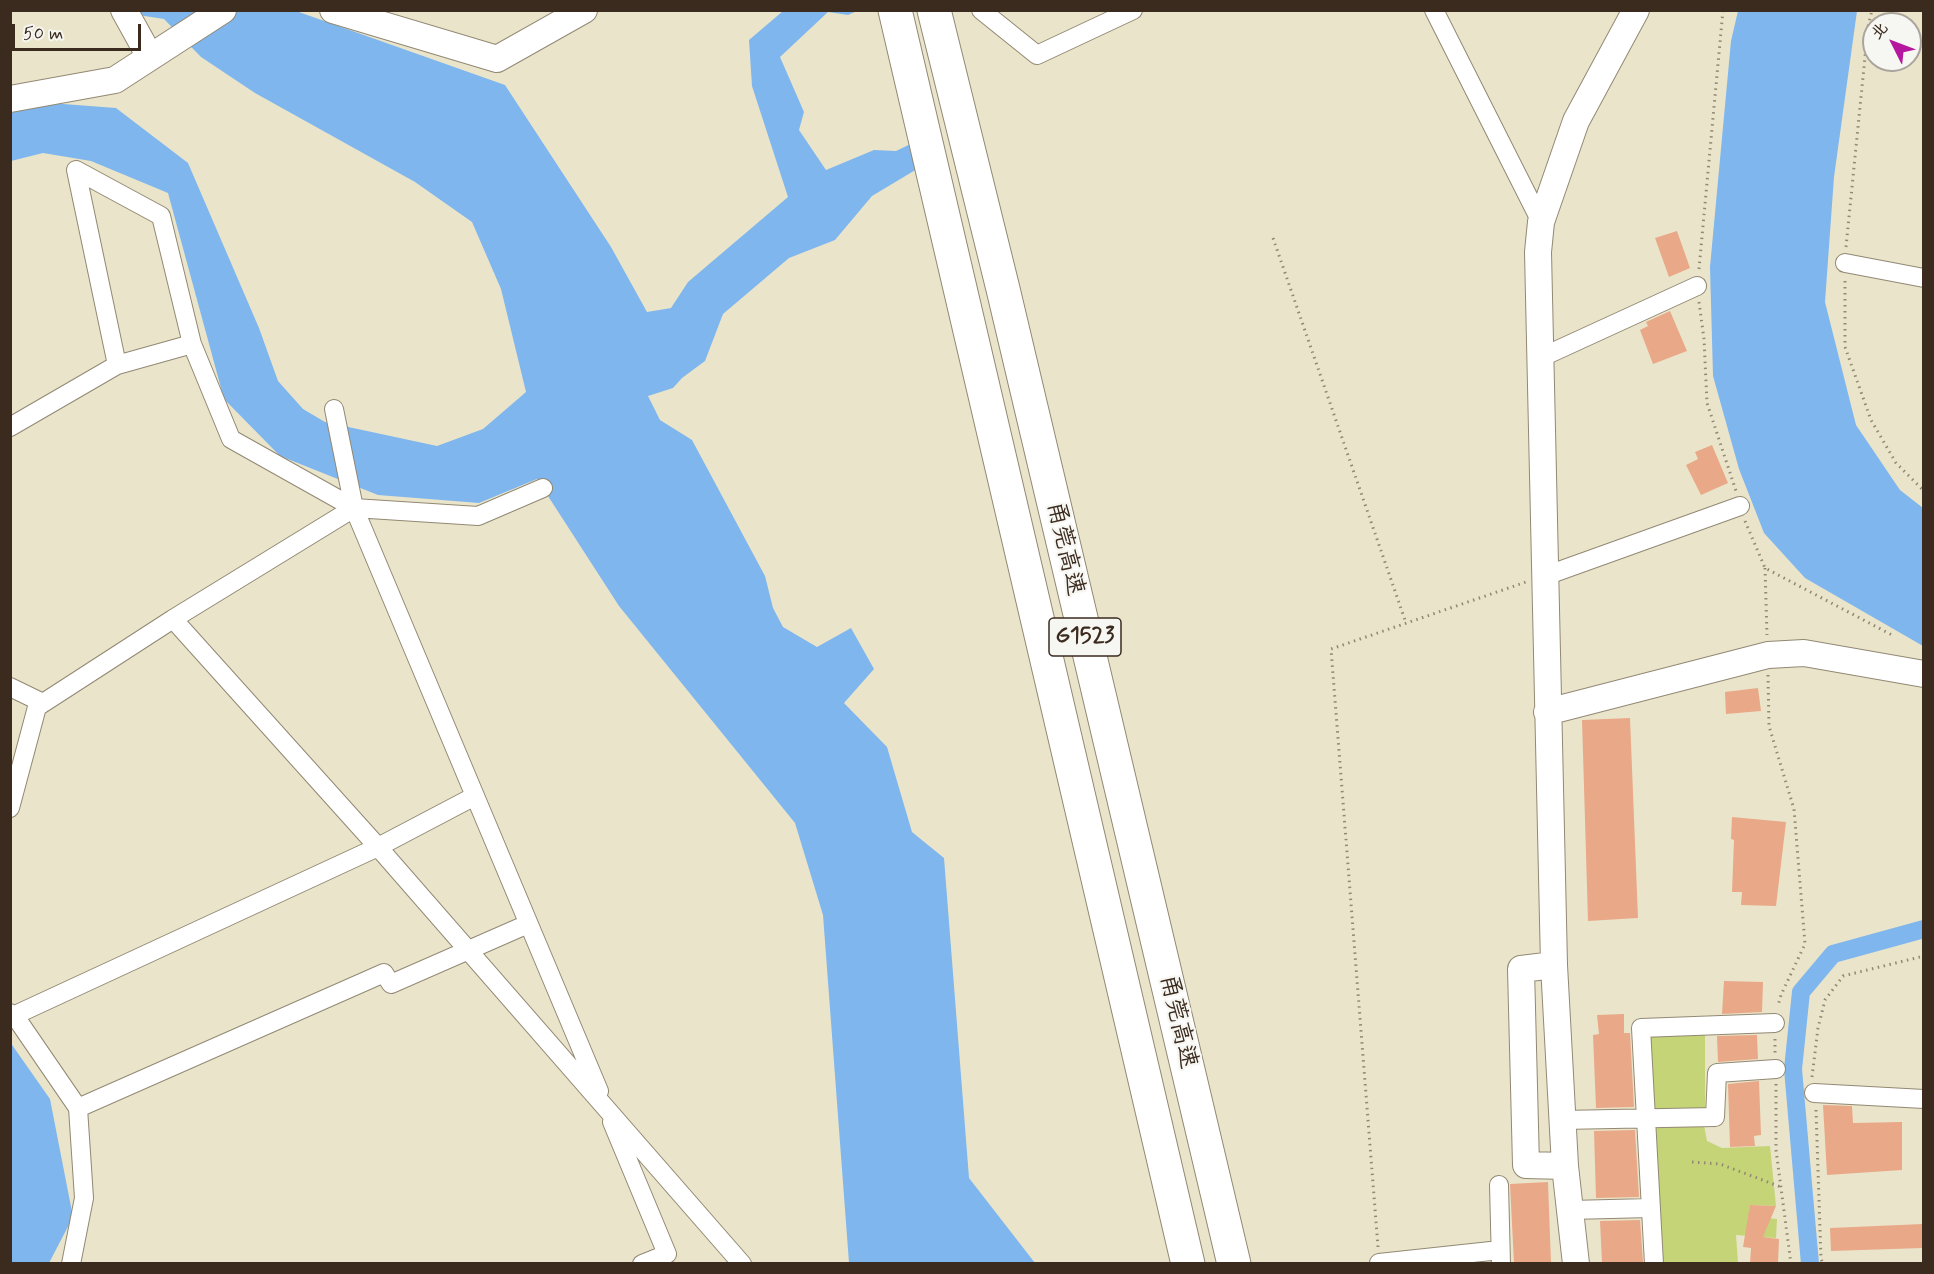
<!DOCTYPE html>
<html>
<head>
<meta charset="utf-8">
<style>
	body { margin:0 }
	#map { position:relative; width:1934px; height:1274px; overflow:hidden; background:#eae5ca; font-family:Mynerve,"LXGW WenKai TC",sans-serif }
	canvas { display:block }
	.frame { position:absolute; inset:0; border:12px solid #3b2a1e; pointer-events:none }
	.north { position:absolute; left:1862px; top:12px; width:60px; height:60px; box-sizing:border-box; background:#f6f6f2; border:2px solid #aba49d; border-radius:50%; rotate:312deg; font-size:16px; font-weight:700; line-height:24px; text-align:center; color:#3b2a1e }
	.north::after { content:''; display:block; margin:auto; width:21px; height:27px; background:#b5179e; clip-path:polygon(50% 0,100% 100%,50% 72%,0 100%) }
	.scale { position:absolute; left:12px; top:24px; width:129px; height:27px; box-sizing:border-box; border:3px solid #3b2a1e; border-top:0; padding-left:8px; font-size:18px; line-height:21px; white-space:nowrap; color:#3b2a1e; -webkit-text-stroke:4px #f6f6f2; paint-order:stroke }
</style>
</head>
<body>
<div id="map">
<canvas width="1934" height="1274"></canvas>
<div class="frame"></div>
<div class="north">北</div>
<div class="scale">50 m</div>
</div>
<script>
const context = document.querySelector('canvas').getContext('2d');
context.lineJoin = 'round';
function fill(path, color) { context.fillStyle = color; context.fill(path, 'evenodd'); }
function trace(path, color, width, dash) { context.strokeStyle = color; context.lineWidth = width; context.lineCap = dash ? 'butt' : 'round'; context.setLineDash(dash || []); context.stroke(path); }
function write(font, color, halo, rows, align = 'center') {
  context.font = font + ' Mynerve,"LXGW WenKai TC",sans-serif'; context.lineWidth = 4.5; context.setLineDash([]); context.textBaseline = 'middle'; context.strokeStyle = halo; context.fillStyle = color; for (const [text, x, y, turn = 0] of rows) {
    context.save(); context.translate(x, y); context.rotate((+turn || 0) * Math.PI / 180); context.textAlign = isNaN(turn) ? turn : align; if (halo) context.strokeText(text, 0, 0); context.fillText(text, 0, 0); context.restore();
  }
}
fill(new Path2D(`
	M1705 1031V1112L1650 1114 1648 1034Z
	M1703 1120 1707 1141 1722 1148 1770 1146 1776 1206 1750 1205 1749 1216 1777 1219 1776 1238 1736 1235 1738 1263H1659L1650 1124Z`), '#c4d477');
fill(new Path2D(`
	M135 11H296L505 85 611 247 647 312 671 308 688 282 788 197 752 86 749 40 783 11H857L848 15 828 12 780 57 804 112 799 130 826 170 874 150 896 151 925 137 927 163 872 196 835 240 789 258 723 314 705 361 682 378 673 388 648 396 660 420 692 440 765 576 773 608 783 627 817 647 851 628 874 669 844 703 887 747 912 832 944 858 969 1178 1035 1263H849L823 915 795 823 619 606 537 479 479 503 378 495 280 456 224 399 168 193 91 161 43 153 11 161V113L50 103 116 108 188 163 259 328 278 381 303 409 325 422 437 446 483 429 526 392 501 289 472 222 415 182 255 93 201 57 164 19 138 15Z
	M1738 11H1857L1834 177 1825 302 1856 425 1900 490 1923 508V646L1805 578 1764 533 1739 469 1713 376 1710 267 1731 41Z
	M10 1042 50 1099 73 1217 49 1263H11Z`), '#7fb6ee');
trace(new Path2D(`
	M1810 1264 1793 1069 1801 992 1833 954 1924 929`), '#7fb6ee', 18);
fill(new Path2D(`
	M1677 231 1690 268 1669 277 1655 238Z
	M1670 311 1687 351 1653 364 1640 330 1648 326 1646 322Z
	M1712 445 1728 483 1701 495 1686 465 1698 459 1695 452Z
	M1758 688 1761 711 1726 714 1725 692Z
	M1630 718 1638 918 1588 921 1582 720Z
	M1732 817 1786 822 1776 906 1741 905 1742 892H1732L1734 840 1731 839Z
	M1724 981 1763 982 1762 1012 1722 1014Z
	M1624 1014V1033H1630L1634 1107 1596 1108 1593 1035 1599 1034 1597 1015Z
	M1757 1035 1758 1059 1718 1062 1717 1036Z
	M1759 1081 1761 1135 1754 1136 1755 1146 1730 1147 1728 1084Z
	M1823 1105 1852 1106 1853 1123 1902 1122V1170L1827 1175Z
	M1635 1130 1639 1197 1596 1198 1594 1131Z
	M1548 1182 1551 1263H1514L1510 1184Z
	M1750 1205 1776 1206 1763 1237 1779 1239 1778 1263H1750L1751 1248 1743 1247Z
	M1640 1220 1643 1262 1602 1263 1600 1221Z
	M1923 1224V1248L1831 1251 1830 1228Z`), '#e9a888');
const street = new Path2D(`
	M981 10 1037 55 1133 10
	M1434 10 1541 222
	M1845 263 1924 278
	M1540 358 1697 286
	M117 365 76 170 161 216 192 344
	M334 409 354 508 599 1091
	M10 427 117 365 192 344 231 439 354 508 478 516 543 488
	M1545 576 1740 506
	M173 619 354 508
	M10 687 43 703
	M10 808 37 707 173 619 378 847 742 1264
	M10 1013 19 1022 78 1108
	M13 1016 378 847 475 796
	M1814 1093 1924 1099
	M1562 1120 1715 1117 1717 1073 1776 1069
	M612 1122 667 1254 642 1264
	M1499 1185 1501 1264
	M1570 1210 1651 1208
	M1379 1263 1500 1250
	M71 1264 84 1198 78 1108 384 973 391 984 528 924
	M1654 1264 1641 1028 1775 1023`);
const secondary = new Path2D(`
	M124 10 150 57
	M333 10 497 59 584 10
	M10 99 115 80 223 10
	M1547 712 1768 655 1804 653 1924 674
	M1554 965 1521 969 1526 1165 1565 1166
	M1576 1264 1565 1166 1554 965 1538 252 1541 222 1576 121 1636 10`);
const highway = new Path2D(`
	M895 10 1188 1264
	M934 10 1003 289 1234 1264`);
trace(street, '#928874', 20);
trace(secondary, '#928874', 28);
trace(highway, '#928874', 35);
trace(new Path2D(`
	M1273 238 1406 623
	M1846 247 1868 27 1872 10
	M1699 269 1723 10
	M1845 281V347L1871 420 1896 463 1924 491
	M1699 302 1704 339 1707 403 1736 491
	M1745 521 1765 568 1892 635
	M1765 568 1767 635
	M1768 675 1769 726 1794 809 1805 944 1781 995 1778 1006
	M1775 1039V1054
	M1812 1077 1818 1028 1825 1000 1843 976 1924 956
	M1776 1084V1150L1791 1264
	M1816 1110 1821 1259 1823 1264
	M1692 1162 1720 1164 1781 1187
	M1378 1247 1331 649 1526 582`), '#928874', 3, [1.5, 4.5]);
trace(street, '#fff', 18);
trace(secondary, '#fff', 26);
trace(highway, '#fff', 33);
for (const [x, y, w] of [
	[1085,637,72]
]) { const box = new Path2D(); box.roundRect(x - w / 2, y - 19, w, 38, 4.5); context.fillStyle = '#f6f6f2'; context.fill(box); trace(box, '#3b2a1e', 1.5); }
write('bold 22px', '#3b2a1e', null, [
	["G1523",1085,637]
]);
write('24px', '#3b2a1e', '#f6f6f2', [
	["甬莞高速",1064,549,77],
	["甬莞高速",1177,1022,77]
]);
</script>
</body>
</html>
